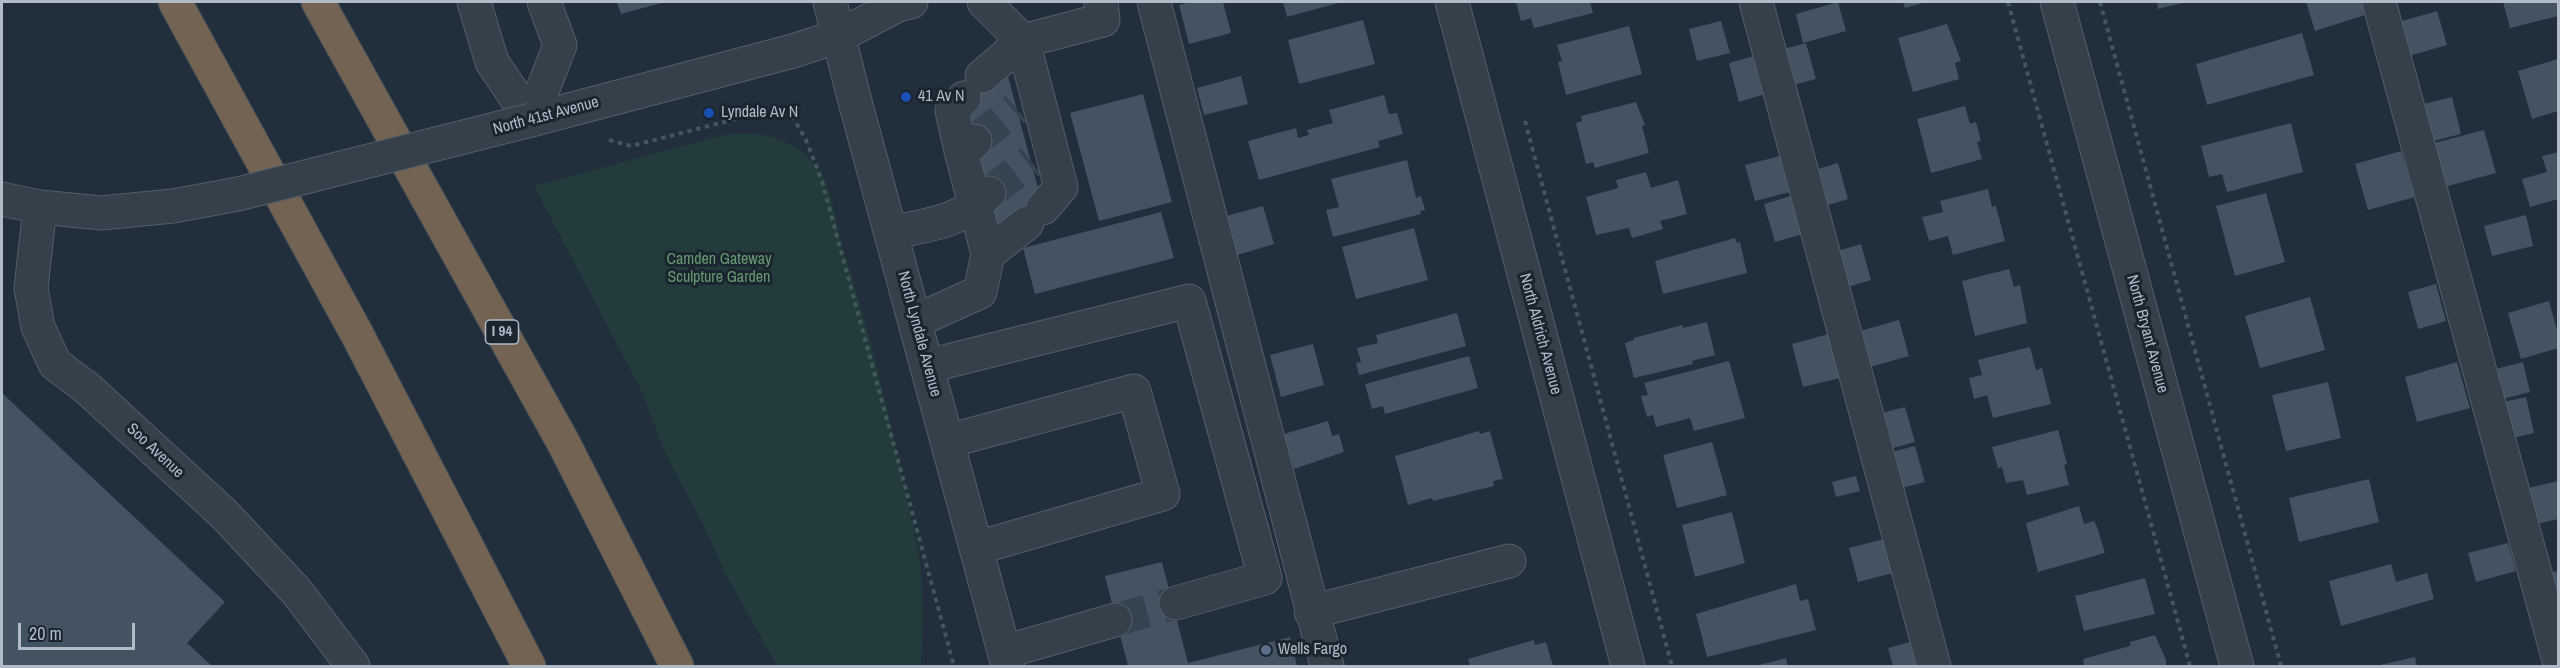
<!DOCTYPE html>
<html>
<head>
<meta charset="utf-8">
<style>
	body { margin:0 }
	#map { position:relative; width:2560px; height:668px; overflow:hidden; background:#212e3b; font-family:"Archivo Narrow",sans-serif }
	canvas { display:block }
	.frame { position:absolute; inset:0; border:3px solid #b0bbc7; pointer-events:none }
	.scale { position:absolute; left:18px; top:623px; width:117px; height:27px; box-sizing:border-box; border:3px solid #b0bbc7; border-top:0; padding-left:8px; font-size:18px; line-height:21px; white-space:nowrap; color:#b0bbc7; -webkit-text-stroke:4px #1b2530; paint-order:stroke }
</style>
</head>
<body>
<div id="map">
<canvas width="2560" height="668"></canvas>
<div class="frame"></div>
<div class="scale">20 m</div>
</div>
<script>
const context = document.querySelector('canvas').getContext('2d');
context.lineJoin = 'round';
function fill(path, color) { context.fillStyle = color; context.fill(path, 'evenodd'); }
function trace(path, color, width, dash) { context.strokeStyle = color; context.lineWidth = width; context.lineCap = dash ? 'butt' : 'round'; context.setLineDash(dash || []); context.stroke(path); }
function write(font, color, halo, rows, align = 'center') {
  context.font = font + ' "Archivo Narrow",sans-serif'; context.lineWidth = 6; context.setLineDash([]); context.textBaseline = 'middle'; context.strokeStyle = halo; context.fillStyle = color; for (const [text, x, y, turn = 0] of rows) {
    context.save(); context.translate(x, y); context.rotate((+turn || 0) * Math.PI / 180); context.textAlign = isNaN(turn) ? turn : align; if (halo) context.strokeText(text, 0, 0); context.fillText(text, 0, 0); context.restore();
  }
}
fill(new Path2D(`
	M742 133C773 133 802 145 820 172 836 196 834 223 843 249 868 324 886 400 902 478 911 518 923 562 923 603 924 624 922 645 921 666H777L724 571 706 530 664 451 642 392 534 186 723 135Z`), '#233b3c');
fill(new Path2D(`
	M617 2H665L621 14Z
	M1191 2H1223L1231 33 1189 44 1179 5Z
	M1283 2H1342L1287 17Z
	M1516 2H1590L1593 13 1534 28 1531 18 1521 21Z
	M1838 2 1846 31 1803 43 1796 14Z
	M1903 2H1926L1905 8Z
	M2157 2H2186L2158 9Z
	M2306 2H2361L2365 15 2315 31Z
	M2503 2H2558V16L2510 28Z
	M2437 11 2447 45 2402 58 2392 24Z
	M1363 20 1375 64 1299 84 1288 40Z
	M1721 21 1730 53 1697 61 1689 29Z
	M1947 24 1961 61 1955 63 1959 79 1913 92 1898 38Z
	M1629 26 1642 74 1566 95 1558 62 1562 61 1557 45Z
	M2302 33 2314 75 2207 105 2196 64Z
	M1806 43 1816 79 1793 85 1783 49Z
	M1757 55 1768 93 1739 102 1729 63Z
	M2558 59V111L2532 119 2518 71Z
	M1006 69 1046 218 999 230 959 82Z
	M1241 76 1248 104 1204 115 1197 88Z
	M1143 94 1172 202 1099 221 1070 113Z
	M1384 95 1389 114 1397 113 1403 134 1378 141 1380 147 1259 180 1248 141 1296 128 1298 138 1309 135 1307 130 1333 123 1329 110Z
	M2452 97 2461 134 2425 143 2416 106Z
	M1636 102 1645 125 1642 126 1649 153 1595 168 1593 162 1586 164 1576 123 1582 121 1581 116Z
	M1965 106 1970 124 1976 122 1981 141 1977 142 1982 159 1931 173 1917 119Z
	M2291 123 2303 172 2227 192 2222 174 2209 177 2201 146Z
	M2484 130 2496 173 2444 187 2431 144Z
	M2401 151 2415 197 2368 210 2355 164Z
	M2558 152V199L2530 207 2522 179 2547 172 2542 156Z
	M1784 155 1794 191 1755 201 1745 165Z
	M1407 160 1416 198 1421 196 1425 210 1420 211 1421 214 1333 237 1326 210 1339 207 1331 179Z
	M1838 163 1848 199 1825 206 1815 170Z
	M1646 172 1651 188 1678 180 1687 214 1660 221 1663 229 1632 238 1629 228 1596 235 1586 197 1618 188 1616 180Z
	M1988 189 1992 207 1996 206 2005 241 1953 255 1948 236 1929 241 1922 217 1943 212 1940 201Z
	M2266 193 2285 262 2235 276 2216 206Z
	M1794 195 1806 233 1775 242 1764 204Z
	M1263 206 1274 244 1234 256 1223 217Z
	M1161 212 1174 258 1035 294 1023 248Z
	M2526 215 2533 246 2492 256 2484 226Z
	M1414 228 1428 280 1356 299 1342 247Z
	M1735 238 1737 243 1740 242 1747 273 1663 294 1655 261Z
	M1861 244 1871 280 1848 287 1838 251Z
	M2009 269 2014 287 2020 285 2027 323 1975 336 1962 281Z
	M2436 284 2446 321 2418 329 2408 292Z
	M2310 297 2325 350 2260 368 2245 316Z
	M2549 301 2558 334V348L2521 359 2508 313Z
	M1457 313 1466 346 1359 375 1356 363 1361 362 1357 348 1378 343 1376 335Z
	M1899 320 1909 356 1870 367 1860 331Z
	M1707 322 1715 355 1692 361 1693 364 1634 378 1625 343 1634 340V338L1682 325 1683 328Z
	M1832 333 1844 377 1803 387 1792 344Z
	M1313 344 1324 385 1281 397 1270 355Z
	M2030 347 2036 370 2042 368 2051 404 1993 418 1987 395 1974 399 1969 378 1982 375 1978 360Z
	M1469 356 1478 388 1385 414 1383 406 1372 409 1365 384Z
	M1729 361 1745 418 1694 431 1690 418 1656 427 1653 415 1647 417 1641 396 1648 395 1644 383Z
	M2457 362 2470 408 2417 422 2405 377Z
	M2523 362 2530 392 2495 401 2488 371Z
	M2328 382 2341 438 2286 451 2272 395Z
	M2 393 225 602 187 643 212 666H2Z
	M2526 397 2534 433 2508 439 2499 403Z
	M1905 407 1915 442 1893 448 1882 413Z
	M1328 421 1332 436 1339 434 1344 452 1294 469 1284 434Z
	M2058 430 2067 464 2064 465 2069 485 2027 495 2023 480 2006 483 2002 467 1998 468 1992 447Z
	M1479 431 1480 434 1490 431 1503 479 1493 481 1494 486 1433 501 1432 498 1408 505 1395 456Z
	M1712 442 1727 495 1677 508 1663 455Z
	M1915 446 1925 482 1902 488 1892 452Z
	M1856 476 1860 491 1836 497 1832 482Z
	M2369 479 2379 522 2299 542 2289 498Z
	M2558 481V519L2529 526 2520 490Z
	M2079 506 2084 524 2094 521 2097 527 2105 553 2038 572 2026 523Z
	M1732 512 1745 563 1695 577 1682 525Z
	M1888 538 1897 572 1858 582 1849 548Z
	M2508 543 2516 571 2476 582 2468 553Z
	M1162 562 1188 663 1290 637 1297 666H1128L1105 576Z
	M2391 564 2396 582 2427 573 2434 599 2341 626 2329 581Z
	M2558 571V615L2544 575Z
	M2145 578 2155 614 2084 631 2075 596Z
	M1796 584 1800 601 1808 599 1816 630 1707 657 1696 614Z
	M2155 635 2166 660V666H2084L2083 659 2130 646V642Z
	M1534 640 1535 645 1546 642 1553 666H1470L1468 659Z
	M1910 642 1917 666H1893L1888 648Z
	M2415 657 2417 666H2376Z
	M1786 658 1788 666H1755Z`), '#445362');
trace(new Path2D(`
	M975 141 1016 108
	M989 193 1031 161
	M1115 620 1176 603`), '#364350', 33, [33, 16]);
const minor = new Path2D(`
	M474 2 492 62 531 120
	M830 2 853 94 1008 666
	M984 2 1023 41 1061 187 1043 208
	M1154 2 1327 666
	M1452 2 1628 666
	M1756 2 1934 666
	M2057 2 2237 666
	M2379 2 2558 657
	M982 76 1023 41 1103 20 1101 2
	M531 120 793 51 839 36 898 5 911 2
	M531 120 560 45 544 2
	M975 141 962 155 988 254
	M962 155 952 111 964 98
	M2 199 40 207 101 213 173 206
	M40 207 31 288 38 327 55 364 87 388 224 514 297 592 353 666
	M891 233C932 224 958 223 989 193
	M916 321 980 292 988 254 1027 223
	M928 366 1189 301 1265 578 1176 603
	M948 441 1134 391 1163 494 977 548
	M1311 612 1509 561
	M1004 652 1115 620`);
const highway = new Path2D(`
	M175 2 358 336 529 666
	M318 2 563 442 677 666`);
trace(minor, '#535e69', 35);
trace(highway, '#404b56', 35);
trace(new Path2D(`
	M2008 2 2190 666
	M2100 2 2281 666
	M1525 121 1672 666
	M609 140 631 146 759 113 791 114 806 140 822 181 954 666`), '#415859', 4, [4.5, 4.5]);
trace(minor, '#35404b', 33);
trace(highway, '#726352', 33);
const minorBridge = new Path2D(`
	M173 206 238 194 531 120`);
trace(minorBridge, '#535e69', 35, []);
trace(minorBridge, '#35404b', 33);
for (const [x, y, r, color] of [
	[906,97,6,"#1a4fb4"],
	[709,113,6,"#1a4fb4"],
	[1266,650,6,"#5c6f8a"]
]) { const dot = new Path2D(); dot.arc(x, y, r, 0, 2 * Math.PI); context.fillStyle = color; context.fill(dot); trace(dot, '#1b2530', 2); }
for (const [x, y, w] of [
	[502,332,33]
]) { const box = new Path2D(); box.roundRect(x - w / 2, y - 12, w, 24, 4.5); context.fillStyle = '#1b2530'; context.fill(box); trace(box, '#b0bbc7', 1.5); }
write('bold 15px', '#b0bbc7', null, [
	["I 94",502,332]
]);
write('16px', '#b0bbc7', '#1b2530', [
	["41 Av N",918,97],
	["Lyndale Av N",721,113],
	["Wells Fargo",1278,650]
], 'left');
write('16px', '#b0bbc7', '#1b2530', [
	["North 41st Avenue",546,116,-15],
	["North Lyndale Avenue",919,334,75],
	["North Aldrich Avenue",1540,334,75],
	["North Bryant Avenue",2147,334,75],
	["Soo Avenue",155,451,43]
]);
write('16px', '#67996f', '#1b2530', [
	["Camden Gateway",719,260],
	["Sculpture Garden",719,278]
]);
</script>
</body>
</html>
